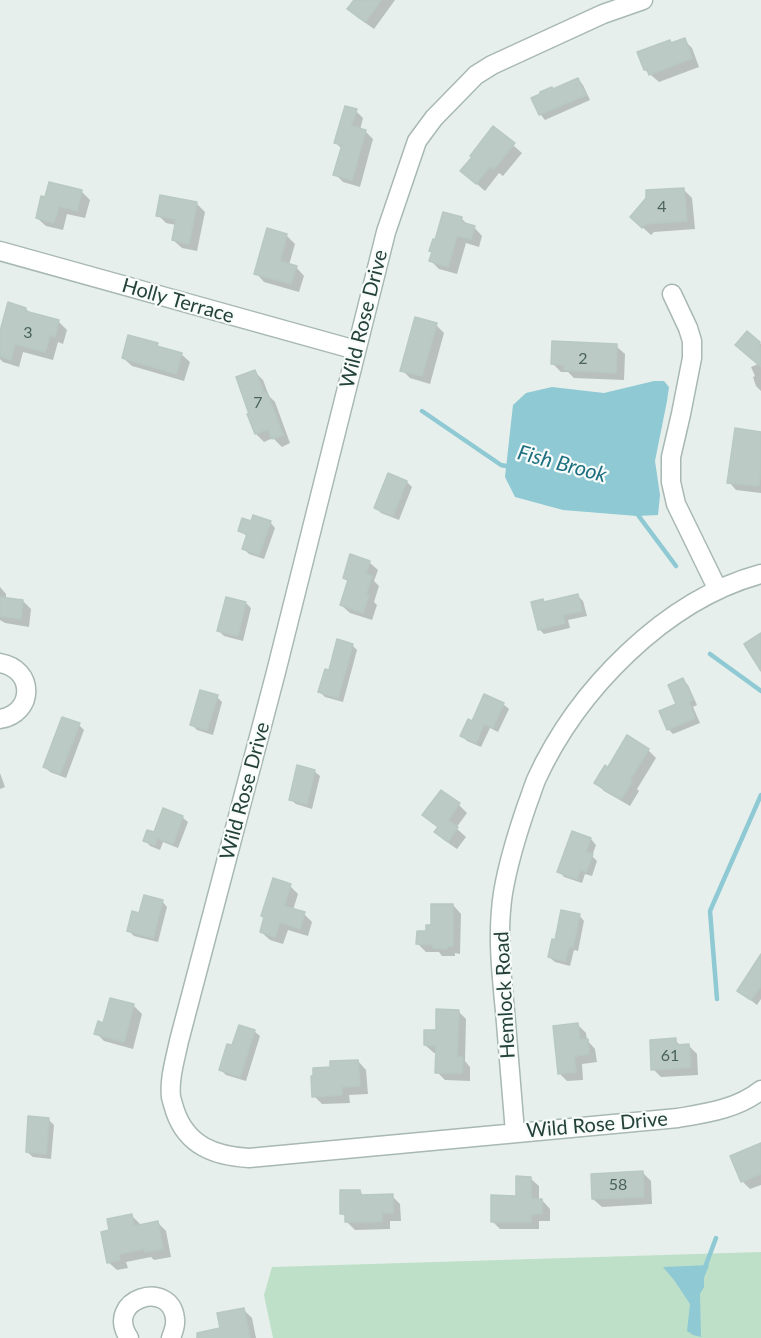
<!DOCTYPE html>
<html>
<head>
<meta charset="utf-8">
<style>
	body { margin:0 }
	canvas { display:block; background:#e6efeb }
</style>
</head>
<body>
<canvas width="761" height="1338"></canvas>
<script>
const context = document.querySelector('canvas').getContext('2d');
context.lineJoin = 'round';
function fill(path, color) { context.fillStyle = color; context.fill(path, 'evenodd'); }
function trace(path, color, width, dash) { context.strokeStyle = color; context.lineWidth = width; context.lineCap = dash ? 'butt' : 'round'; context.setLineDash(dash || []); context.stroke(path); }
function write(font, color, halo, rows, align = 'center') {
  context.font = font + ' Lato,sans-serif'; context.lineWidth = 4.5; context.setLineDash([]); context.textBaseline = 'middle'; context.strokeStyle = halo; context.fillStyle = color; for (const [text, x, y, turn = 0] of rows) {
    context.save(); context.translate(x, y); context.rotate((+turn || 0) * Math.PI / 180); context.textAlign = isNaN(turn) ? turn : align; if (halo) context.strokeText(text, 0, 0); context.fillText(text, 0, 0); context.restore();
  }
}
fill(new Path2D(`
	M761 1252V1338H273L264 1295 272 1267Z`), '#bfe0c8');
fill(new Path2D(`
	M654 381H664L669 387 667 401 655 461 660 495 658 515 637 516 563 510 515 497 505 477 513 405 526 393 552 387 604 393Z
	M709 1265 704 1278V1287L700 1294 701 1337 693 1335 687 1331 690 1304 674 1280 663 1267Z`), '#8ec9d4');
fill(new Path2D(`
	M355 0H395L374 29 357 17 349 9Z
	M684 40 692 48 699 67 659 82 645 70 670 42 673 44Z
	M578 79 583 85 590 100 545 120 540 114 553 90Z
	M356 111 363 118 360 130 366 132 373 139 360 187 343 182 335 174 342 149 335 142Z
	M493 128 522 153 503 176 499 173 485 191 471 179Z
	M50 184 82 192 90 200 85 218 67 214 63 230 46 226 37 218 46 199Z
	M683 189 692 198 695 229 654 232 651 235 640 225 647 198Z
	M196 203 205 212 197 251 182 248 173 240 176 225 166 223 158 215Z
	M461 218 469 226 474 227 482 236 479 247 466 243 457 274 439 269 431 261 433 253 431 251 436 242Z
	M268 230 287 236 295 244 289 265 296 267 304 276 299 292 264 282 256 273Z
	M26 309 31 314 58 321 67 330 63 344 58 342 53 360 23 352 19 367 3 362 0 359V337Z
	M436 325 444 333 430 384 410 378 402 370Z
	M747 333 761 344V391L756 386 753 377 755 376 751 367 758 364Z
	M157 345 160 348 181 354 190 362 184 381 132 366 123 358Z
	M616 346 625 354 624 380 574 378 568 372H561L553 364Z
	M255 372 263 380 269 396 275 402 290 443 282 447 273 438 264 442 256 434 249 415Z
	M761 436V493L736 490 729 482Z
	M407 482 412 487 399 520 381 513 376 508Z
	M270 522 275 528 264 559 249 554 244 549 248 537 240 531 252 523Z
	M369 562 378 570 374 581 379 586 374 602 377 605 372 620 350 613 341 605 349 582 345 578Z
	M0 587 6 594V599L23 601 31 609 29 627 5 623 0 620Z
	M578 596 583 601 587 616 568 620 570 628 544 634 539 629 543 600 546 603Z
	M246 603 251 608 243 641 224 636 219 631Z
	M352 645 357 650 343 702 325 697 320 692 330 672Z
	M683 680 688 685 697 705 693 707 700 723 673 734 668 729 678 704Z
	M217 697 222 702 213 735 197 730 192 725Z
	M503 704 509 709 498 732 490 728 481 747 467 741 462 736 473 723Z
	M79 725 84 730 66 778 50 772 45 767Z
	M648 750 656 758 637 789 639 791 630 806 604 791 596 783 608 769Z
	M314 771 320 776 312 809 296 804 290 799Z
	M0 773 5 787 0 789Z
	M459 805 467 813 456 828 466 837 457 849 444 840 436 832 439 828 424 815Z
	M182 817 188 822 178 848 163 842 160 850 150 846 145 840Z
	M573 833 591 839 596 845 592 856 597 861 592 876 585 874 582 883 564 877 559 871Z
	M290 886 298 894 293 910 304 914 312 922 308 936 288 930 283 944 270 940 261 932 266 919 262 915Z
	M162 901 167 907 158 942 134 936 129 931 140 915Z
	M453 905 461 914 460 954 455 953V956H442L439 952H426L418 944 432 927Z
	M579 915 584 921 578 951 574 950 570 966 555 962 549 957 556 942Z
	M761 963V999L757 1005 739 991Z
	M111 1000 134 1006 142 1014 133 1049 104 1041 96 1033 104 1025Z
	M458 1011 466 1019 465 1061 470 1067V1081L445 1080 437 1072 438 1053H434L425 1045Z
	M578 1025 586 1033 587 1040 595 1049 597 1062 582 1064 583 1080 567 1081 559 1073Z
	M254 1031 260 1036 246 1081 226 1075 220 1069 233 1047Z
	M675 1040 681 1046H689L697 1054 698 1075 661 1077 653 1069Z
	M358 1061 366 1070 368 1094 349 1095 350 1103 322 1104 314 1096 332 1068Z
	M48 1119 54 1125 51 1159 33 1157 27 1152Z
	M761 1145V1185L750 1189 742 1181Z
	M643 1173 651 1181 652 1204 602 1207 593 1199Z
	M530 1178 539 1186V1200H542L550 1209V1221H539V1229H500L492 1221 518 1197Z
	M360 1192 364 1196H392L400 1204 401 1221H390V1229L355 1230 346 1221V1218L342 1213Z
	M132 1216 140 1224V1226L158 1223 166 1231 171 1257 154 1260 151 1257 126 1262 128 1268 117 1270 108 1262 111 1232Z
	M243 1309 252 1318 256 1338H220Z`), '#0003');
trace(new Path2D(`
	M422 411 501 465 511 467
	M635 511 676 566
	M710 654 761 691
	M717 999 710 911 761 795
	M704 1270 716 1238`), '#8ec9d4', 4.5);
const building = new Path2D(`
	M354 0H381L365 22 347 9Z
	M685 38 692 58 649 75 647 69 644 70 637 52 670 40 671 43Z
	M578 78 586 95 539 115 531 98 540 94V92L552 87 553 89Z
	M345 106 357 109 351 126 366 130 352 180 333 175 342 145 334 143Z
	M493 126 515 143 494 169 490 166 476 184 460 171 472 157 470 156Z
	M49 182 82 190 77 211 59 206 54 223 36 218 41 196 45 197Z
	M684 188 687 221 646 224 642 228 630 217 646 198V190Z
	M160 195 197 202 189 244 172 240 176 219 156 216Z
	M443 212 462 217 461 222 475 226 471 239 457 236 448 267 429 261 432 252 429 251 433 239 435 240Z
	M267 228 287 234 280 261 297 266 291 284 254 274Z
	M8 302 26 308 25 311 59 320 55 337 50 335 45 352 15 344 11 360 0 356V331Z
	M415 317 437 323 422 376 400 371Z
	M747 331 760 342 759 345 761 350V367L735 345Z
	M128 335 158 343 157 346 182 353 176 374 122 358Z
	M552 341 617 344 616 373 564 370V365L551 364Z
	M255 370 264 393 267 392 283 435 272 439 268 429 255 434 247 414H249L236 377Z
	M735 428 761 432V468L759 486 727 483Z
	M388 473 407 481 393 516 374 508Z
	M253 515 271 521 259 555 242 549 247 534 238 531 242 518 251 521Z
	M350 554 370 561 366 574 372 576 366 595H369L363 613 340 605 348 580 343 578Z
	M578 594 582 611 563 615 565 623 538 630 531 602 543 599 544 602Z
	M0 597 23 600 21 619 0 616Z
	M226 597 246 602 238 636 217 631Z
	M761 633V671L744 644Z
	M337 639 353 644 338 698 318 692 325 669 329 670Z
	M683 678 693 700 689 702 695 718 667 730 659 711 676 704 668 685Z
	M200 690 218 695 207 730 190 725Z
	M484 694 504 703 493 728 484 724 476 743 460 736 468 719 472 721Z
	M62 717 80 723 60 774 43 767Z
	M627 735 649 749 630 780 632 782 621 799 594 783 605 765 608 767Z
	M297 765 315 770 307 804 289 800Z
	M441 790 460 803 448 820 458 827 448 842 434 832 438 827 422 815Z
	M163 808 183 816 173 844 157 838 155 845 143 841 147 830 154 832Z
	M572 831 591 838 586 852 593 854 586 872 580 870 577 879 557 872Z
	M273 878 291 884 284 906 305 912 300 929 280 922 275 937 260 932 264 917 261 916Z
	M144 895 163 900 153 938 127 931 132 911 139 913Z
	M431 904H453V946H447V949L433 948V945L416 944 417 931H426V925H431Z
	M561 910 580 914 573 947 569 946 565 961 548 957 552 939 555 940Z
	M761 954V986L751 1000 737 991Z
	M110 998 134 1004 124 1042 94 1034 98 1021 103 1023Z
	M436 1009 459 1010 457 1057H463L462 1073H435L436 1046 424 1045V1030H436Z
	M578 1023 580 1040 588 1039 589 1054 574 1056 576 1072 558 1074 553 1026Z
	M239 1025 255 1030 240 1077 219 1070 227 1044 232 1045Z
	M676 1038V1045L689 1044 691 1067 651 1070 650 1040Z
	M358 1060 360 1086 342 1087V1095L312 1097 311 1076H313V1068L330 1067V1061Z
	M28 1116 49 1118 46 1154 26 1152Z
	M761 1143V1174L741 1182 730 1156Z
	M643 1171 644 1197 592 1199 591 1174Z
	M516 1176 531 1177V1199H542V1214H531V1222H491V1195L516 1196Z
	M340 1190H360L361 1195 393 1194V1213H382V1222H345V1214H340Z
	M132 1214 134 1226 158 1221 163 1249 145 1252 144 1249 119 1254 120 1260 107 1263 101 1232 109 1230 107 1219Z
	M244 1308 250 1338H197V1333L220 1328 217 1313Z`);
fill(building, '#bbcac4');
trace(building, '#b8c9c2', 1.5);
const minor = new Path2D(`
	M643 0 603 14 492 65 476 75 434 118 417 141 386 232 276 672 179 1041C175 1060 169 1079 171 1097 172 1102 174 1107 175 1111 187 1146 215 1156 249 1158L678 1118C707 1113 737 1109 761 1090
	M0 251 356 350
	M672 294 688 328 692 341V358L681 414 671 457V482L676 504 718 590
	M0 663C35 669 35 713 0 719
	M515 1133C512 1092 508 1051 505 1011 501 971 497 932 503 893 508 863 517 834 527 805 530 797 533 788 536 780 577 690 665 600 761 574
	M129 1338C103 1299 171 1278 175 1319 176 1326 173 1332 171 1338`);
trace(minor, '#a8b8b2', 21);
trace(minor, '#fff', 18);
write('16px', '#4a645c', null, [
	["4",662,207],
	["3",28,333],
	["2",583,359],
	["7",258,403],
	["61",670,1056],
	["58",618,1185]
]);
write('20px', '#24423a', '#f7fbf9', [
	["Holly Terrace",178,301,16],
	["Wild Rose Drive",364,319,-76],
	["Wild Rose Drive",245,791,-75],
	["Hemlock Road",505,995,-93],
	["Wild Rose Drive",597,1125,-5]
]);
write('italic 21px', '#1c6f80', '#f7fbf9', [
	["Fish Brook",562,464,15]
]);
</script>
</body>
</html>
